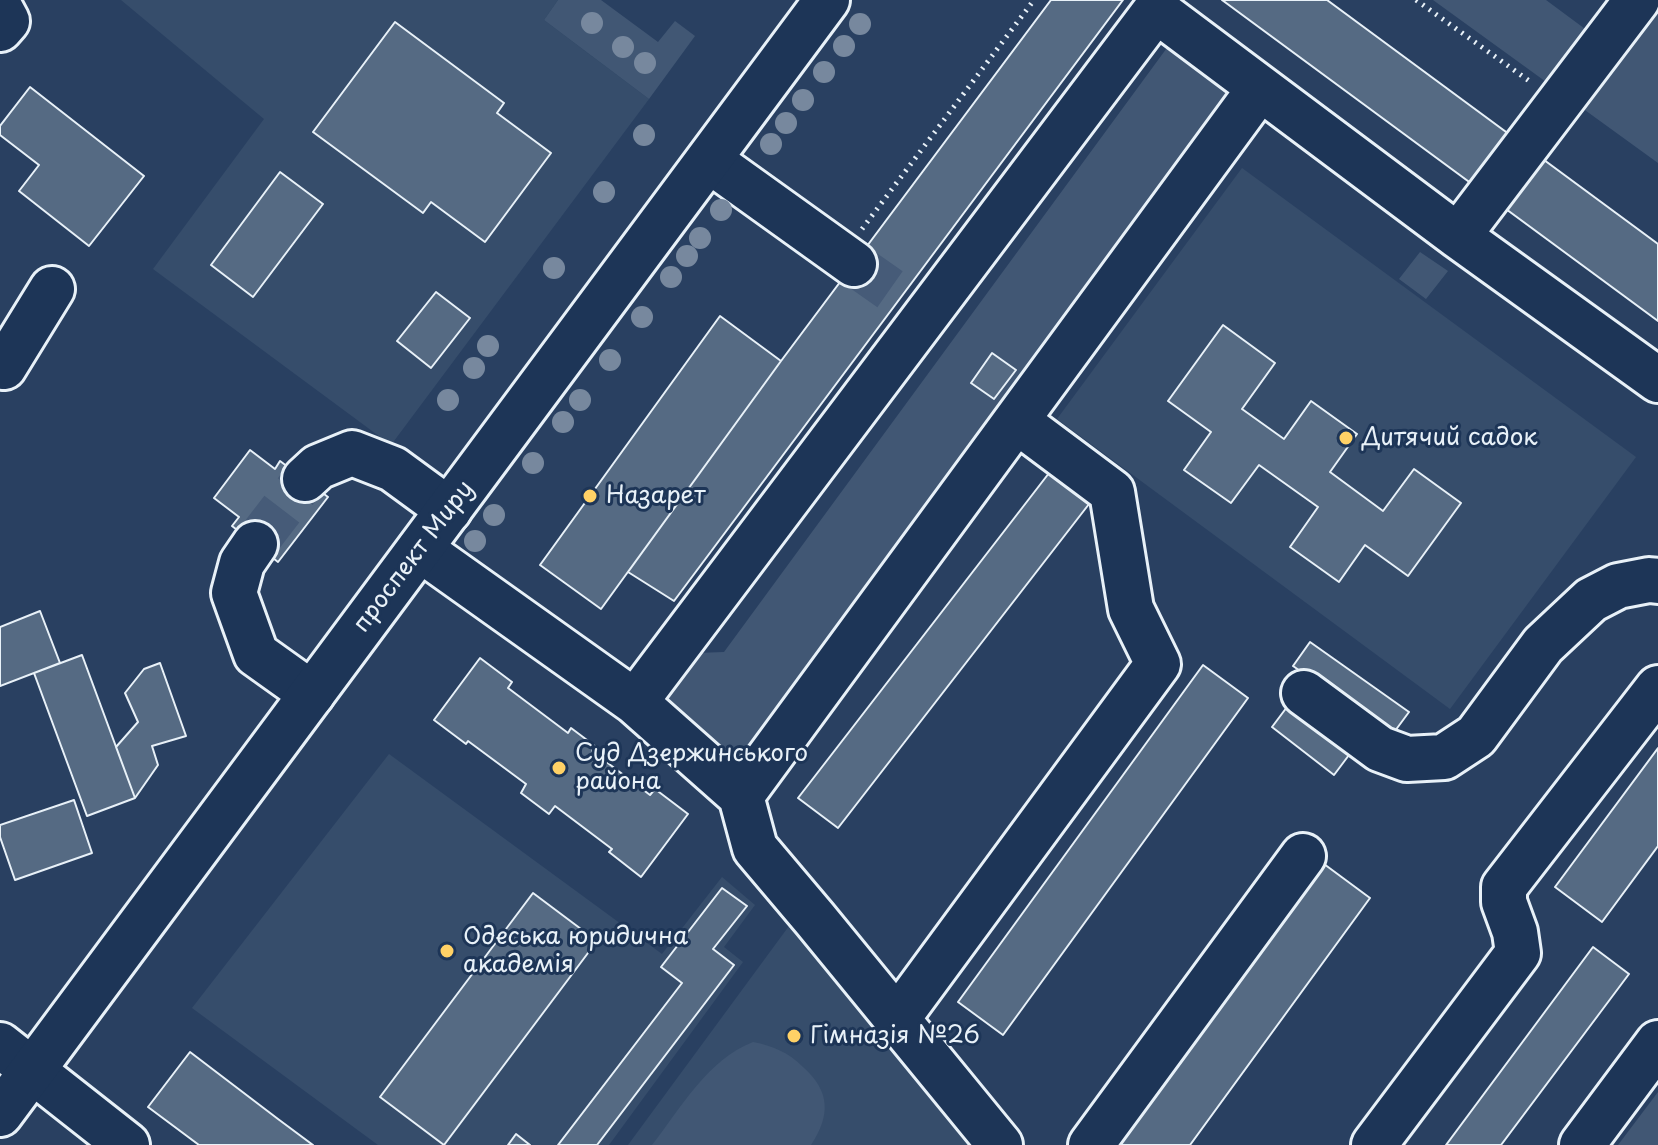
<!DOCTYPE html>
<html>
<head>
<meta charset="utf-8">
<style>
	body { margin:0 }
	canvas { display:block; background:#294061 }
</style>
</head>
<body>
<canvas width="1658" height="1145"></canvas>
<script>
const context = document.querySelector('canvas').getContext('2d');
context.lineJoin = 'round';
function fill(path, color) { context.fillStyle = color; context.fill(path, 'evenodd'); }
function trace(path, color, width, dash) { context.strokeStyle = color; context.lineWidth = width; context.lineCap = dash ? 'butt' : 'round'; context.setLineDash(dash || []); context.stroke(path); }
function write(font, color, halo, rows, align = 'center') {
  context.font = font + ' "Playpen Sans",sans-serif'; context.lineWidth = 6; context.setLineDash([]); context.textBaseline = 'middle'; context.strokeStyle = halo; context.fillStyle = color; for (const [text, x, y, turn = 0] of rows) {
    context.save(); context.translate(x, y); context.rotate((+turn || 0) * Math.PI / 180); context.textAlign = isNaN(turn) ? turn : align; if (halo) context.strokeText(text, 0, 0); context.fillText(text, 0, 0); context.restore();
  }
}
fill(new Path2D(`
	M121 0H558L544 20 649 99 391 445 153 269 264 119Z
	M1242 168 1636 457 1450 709 1057 419Z
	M389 754 662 954 722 877 755 905 724 947 743 962 609 1145H378L192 1008Z
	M789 926 968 1145H628Z`), '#364d6b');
fill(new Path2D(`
	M558 0H601L658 42 675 21 695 36 649 99 544 20Z
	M1433 0H1546L1604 43 1658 0V163Z
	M1172 41 1244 94 744 776 663 697 697 653 724 652Z
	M1420 252 1448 271 1426 299 1399 279Z
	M753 1042C773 1046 788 1052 803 1067 830 1091 831 1115 811 1145H652C681 1108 707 1060 753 1042Z
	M1658 1092V1145H1618Z`), '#415774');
const building = new Path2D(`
	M1051 0H1123L674 601 628 572 781 361Z
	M1222 0H1327L1658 244V321Z
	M395 22 504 103 497 113 551 153 485 242 431 202 423 213 313 132Z
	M30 87 144 176 89 246 19 191 39 165 0 135V126Z
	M280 172 323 204 253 297 211 265Z
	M436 292 470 318 431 368 397 341Z
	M720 316 781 361 601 609 540 565Z
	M1223 325 1275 363 1242 409 1284 439 1311 401 1357 434 1330 472 1383 511 1414 469 1461 503 1408 576 1365 545 1339 582 1290 547 1318 507 1259 465 1231 503 1184 470 1211 432 1168 401Z
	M992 353 1016 370 994 399 971 383Z
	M250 450 275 469 280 461 328 497 278 562 232 526 239 517 214 498Z
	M1056 464 1096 495 838 828 798 798Z
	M40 611 60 663 0 686V627Z
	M1310 642 1409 712 1392 735 1293 666Z
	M82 655 135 798 87 816 34 673Z
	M480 658 512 682 508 688 568 733 571 728 595 746 592 751 650 795 655 789 688 814 641 877 609 852 612 849 555 806 549 814 521 793 526 784 468 741 466 744 434 720Z
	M160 663 186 736 152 746 158 765 135 798 116 747 138 722 125 693 144 669Z
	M1203 665 1248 698 1003 1035 958 1002Z
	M1290 703 1352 751 1334 775 1272 727Z
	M1658 748V846L1602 922 1555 887Z
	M74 800 92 853 15 880 0 837V825Z
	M1324 864 1370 898 1190 1145H1119Z
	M722 888 747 906 713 949 734 965 597 1145H558L682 983 661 967Z
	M533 893 597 941 444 1145 380 1097Z
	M1593 947 1629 974 1501 1145H1446Z
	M190 1052 278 1119 313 1145H199L148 1107Z
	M516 1134 530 1145H508Z`);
fill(building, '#556a83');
trace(building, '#e8f1f8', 2);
trace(new Path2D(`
	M854 264 901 297
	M255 544 305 479`), '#465b78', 44, [44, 22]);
const minor = new Path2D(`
	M0 8 7 21 0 29
	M709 160 854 264
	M1458 236 1637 0
	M0 364 4 367 52 289
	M305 479 318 467 352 453 393 469 449 510
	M255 544 242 563 234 593 256 654 312 694
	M420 549 635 702 741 796 755 848 815 919 1000 1145
	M1304 693 1380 749 1407 759 1444 757 1476 736 1543 645 1591 600 1618 586 1649 580 1658 581
	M635 702 1156 10 1458 236 1658 380
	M741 796 1260 88
	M897 1019 1158 664 1131 609 1112 492 1017 421
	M0 1045 127 1145
	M1091 1145 1303 856
	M1374 1145 1518 953 1515 932 1504 902V887L1658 688
	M1582 1145 1658 1043`);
const major = new Path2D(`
	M0 1114 827 0`);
trace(minor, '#e8f1f8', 50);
trace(major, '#e8f1f8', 50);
trace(new Path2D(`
	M1416 0 1532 83
	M862 229 1034 0`), '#e8f1f8', 5, [2, 6]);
trace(minor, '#1d3557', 44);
trace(major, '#1d3557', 44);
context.fillStyle = '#77889e';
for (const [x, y] of [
	[592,23],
	[860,24],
	[844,46],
	[623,47],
	[645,63],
	[824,72],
	[803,100],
	[786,123],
	[644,135],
	[771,144],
	[604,192],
	[721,210],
	[700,238],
	[687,256],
	[554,268],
	[671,277],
	[642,317],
	[488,346],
	[610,360],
	[474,368],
	[448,400],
	[580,400],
	[563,422],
	[533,463],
	[494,515],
	[475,541]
]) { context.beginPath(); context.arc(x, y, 11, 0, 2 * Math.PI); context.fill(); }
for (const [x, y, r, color] of [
	[1346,438,8,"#ffd166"],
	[590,496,8,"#ffd166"],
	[559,768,8,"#ffd166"],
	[447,951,8,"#ffd166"],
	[794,1036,8,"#ffd166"]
]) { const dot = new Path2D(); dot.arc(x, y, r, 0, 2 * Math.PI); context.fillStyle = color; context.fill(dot); trace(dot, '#1d3557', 3); }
write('24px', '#e8f1f8', '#1d3557', [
	["Дитячий садок",1362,438],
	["Назарет",606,496],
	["Суд Дзержинського",575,754],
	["района",575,782],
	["Одеська юридична",463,937],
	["академія",463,965],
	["Гімназія №26",810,1036]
], 'left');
write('24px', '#e8f1f8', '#1d3557', [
	["проспект Миру",414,557,-53]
]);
</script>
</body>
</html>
